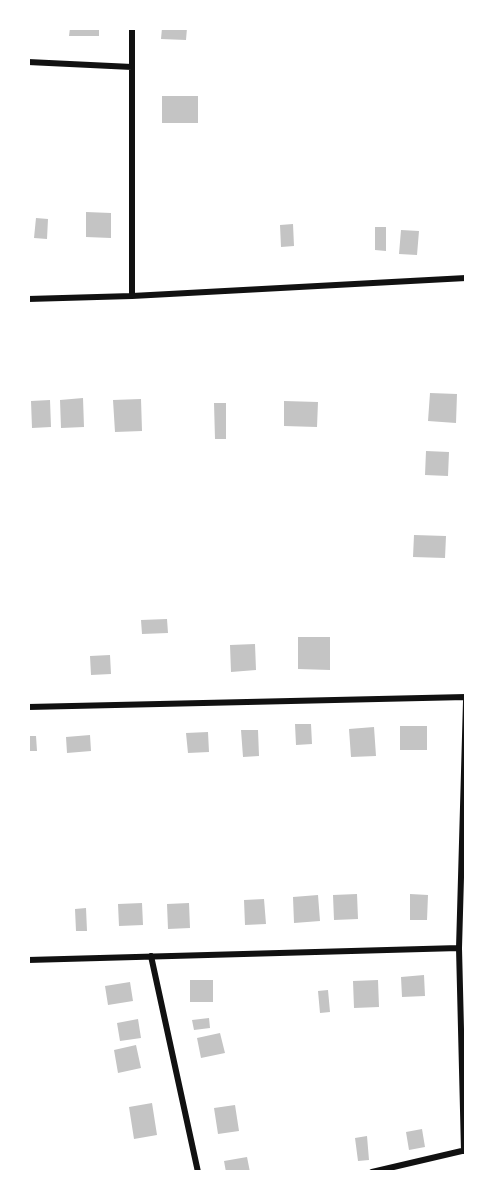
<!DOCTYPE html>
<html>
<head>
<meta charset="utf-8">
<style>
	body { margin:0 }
	#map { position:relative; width:494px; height:1200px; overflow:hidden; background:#fff; font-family:Commissioner,sans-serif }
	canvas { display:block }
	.frame { position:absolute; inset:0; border:30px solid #fff; pointer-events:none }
</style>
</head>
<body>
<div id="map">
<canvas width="494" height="1200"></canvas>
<div class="frame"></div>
</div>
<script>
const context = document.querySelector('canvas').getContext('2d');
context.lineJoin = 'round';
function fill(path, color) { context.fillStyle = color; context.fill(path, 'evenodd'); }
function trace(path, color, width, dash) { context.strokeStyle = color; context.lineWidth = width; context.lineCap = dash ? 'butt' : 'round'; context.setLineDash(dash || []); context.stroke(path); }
fill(new Path2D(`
	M70 28H99V36H69Z
	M162 28H187L186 40 161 39Z
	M162 96H198V123H162Z
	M86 212 111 213V238L86 237Z
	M36 218 48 219 47 239 34 238Z
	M293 224 294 246 281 247 280 225Z
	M375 227H386V251L375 250Z
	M401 230 419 231 417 255 399 254Z
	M430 393 457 394 456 423 428 421Z
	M83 398 84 427 61 428 60 400Z
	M141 399 142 431 115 432 113 400Z
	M50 400 51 427 32 428 31 401Z
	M284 401 318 402 317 427 284 426Z
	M214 403H226V439H215Z
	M426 451 449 452 448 476 425 475Z
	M414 535 446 536 445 558 413 557Z
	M167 619 168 633 142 634 141 620Z
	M298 637H330V670L298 669Z
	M255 644 256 670 231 672 230 645Z
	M110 655 111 674 91 675 90 656Z
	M295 724H311L312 744 296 745Z
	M400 726H427V750H400Z
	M374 727 376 756 351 757 349 729Z
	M241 730H258L259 756 243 757Z
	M208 732 209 752 188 753 186 733Z
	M90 735 91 751 67 753 66 737Z
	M28 736H36L37 751H28Z
	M357 894 358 919 334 920 333 895Z
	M410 894 428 895 427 920H410Z
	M318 895 320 921 294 923 293 897Z
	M264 899 266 924 245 925 244 900Z
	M142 903 143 925 119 926 118 904Z
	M189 903 190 928 168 929 167 904Z
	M86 908 87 931H76L75 909Z
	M424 975 425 996 402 997 401 977Z
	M190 980H213V1002H190Z
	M378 980 379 1007 354 1008 353 981Z
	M130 982 133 1001 108 1005 105 986Z
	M328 990 330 1012 320 1013 318 991Z
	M209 1018 210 1028 194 1030 192 1020Z
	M138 1019 141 1038 120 1041 117 1023Z
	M220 1033 225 1053 201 1058 197 1038Z
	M136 1045 141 1068 118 1073 114 1050Z
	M152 1103 157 1135 134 1139 129 1107Z
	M235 1105 239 1131 218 1134 214 1108Z
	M422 1129 425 1147 409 1150 406 1132Z
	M367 1136 369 1160 358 1161 355 1138Z
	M247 1157 250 1172H226L224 1161Z`), '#c4c4c4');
trace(new Path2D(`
	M28 62 132 67
	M132 296V28
	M28 299 132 296 466 278
	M28 707 466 697
	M151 956 198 1172
	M28 960 459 948
	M464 1151 459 948 466 701
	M372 1172 466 1150`), '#111', 6);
</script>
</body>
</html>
